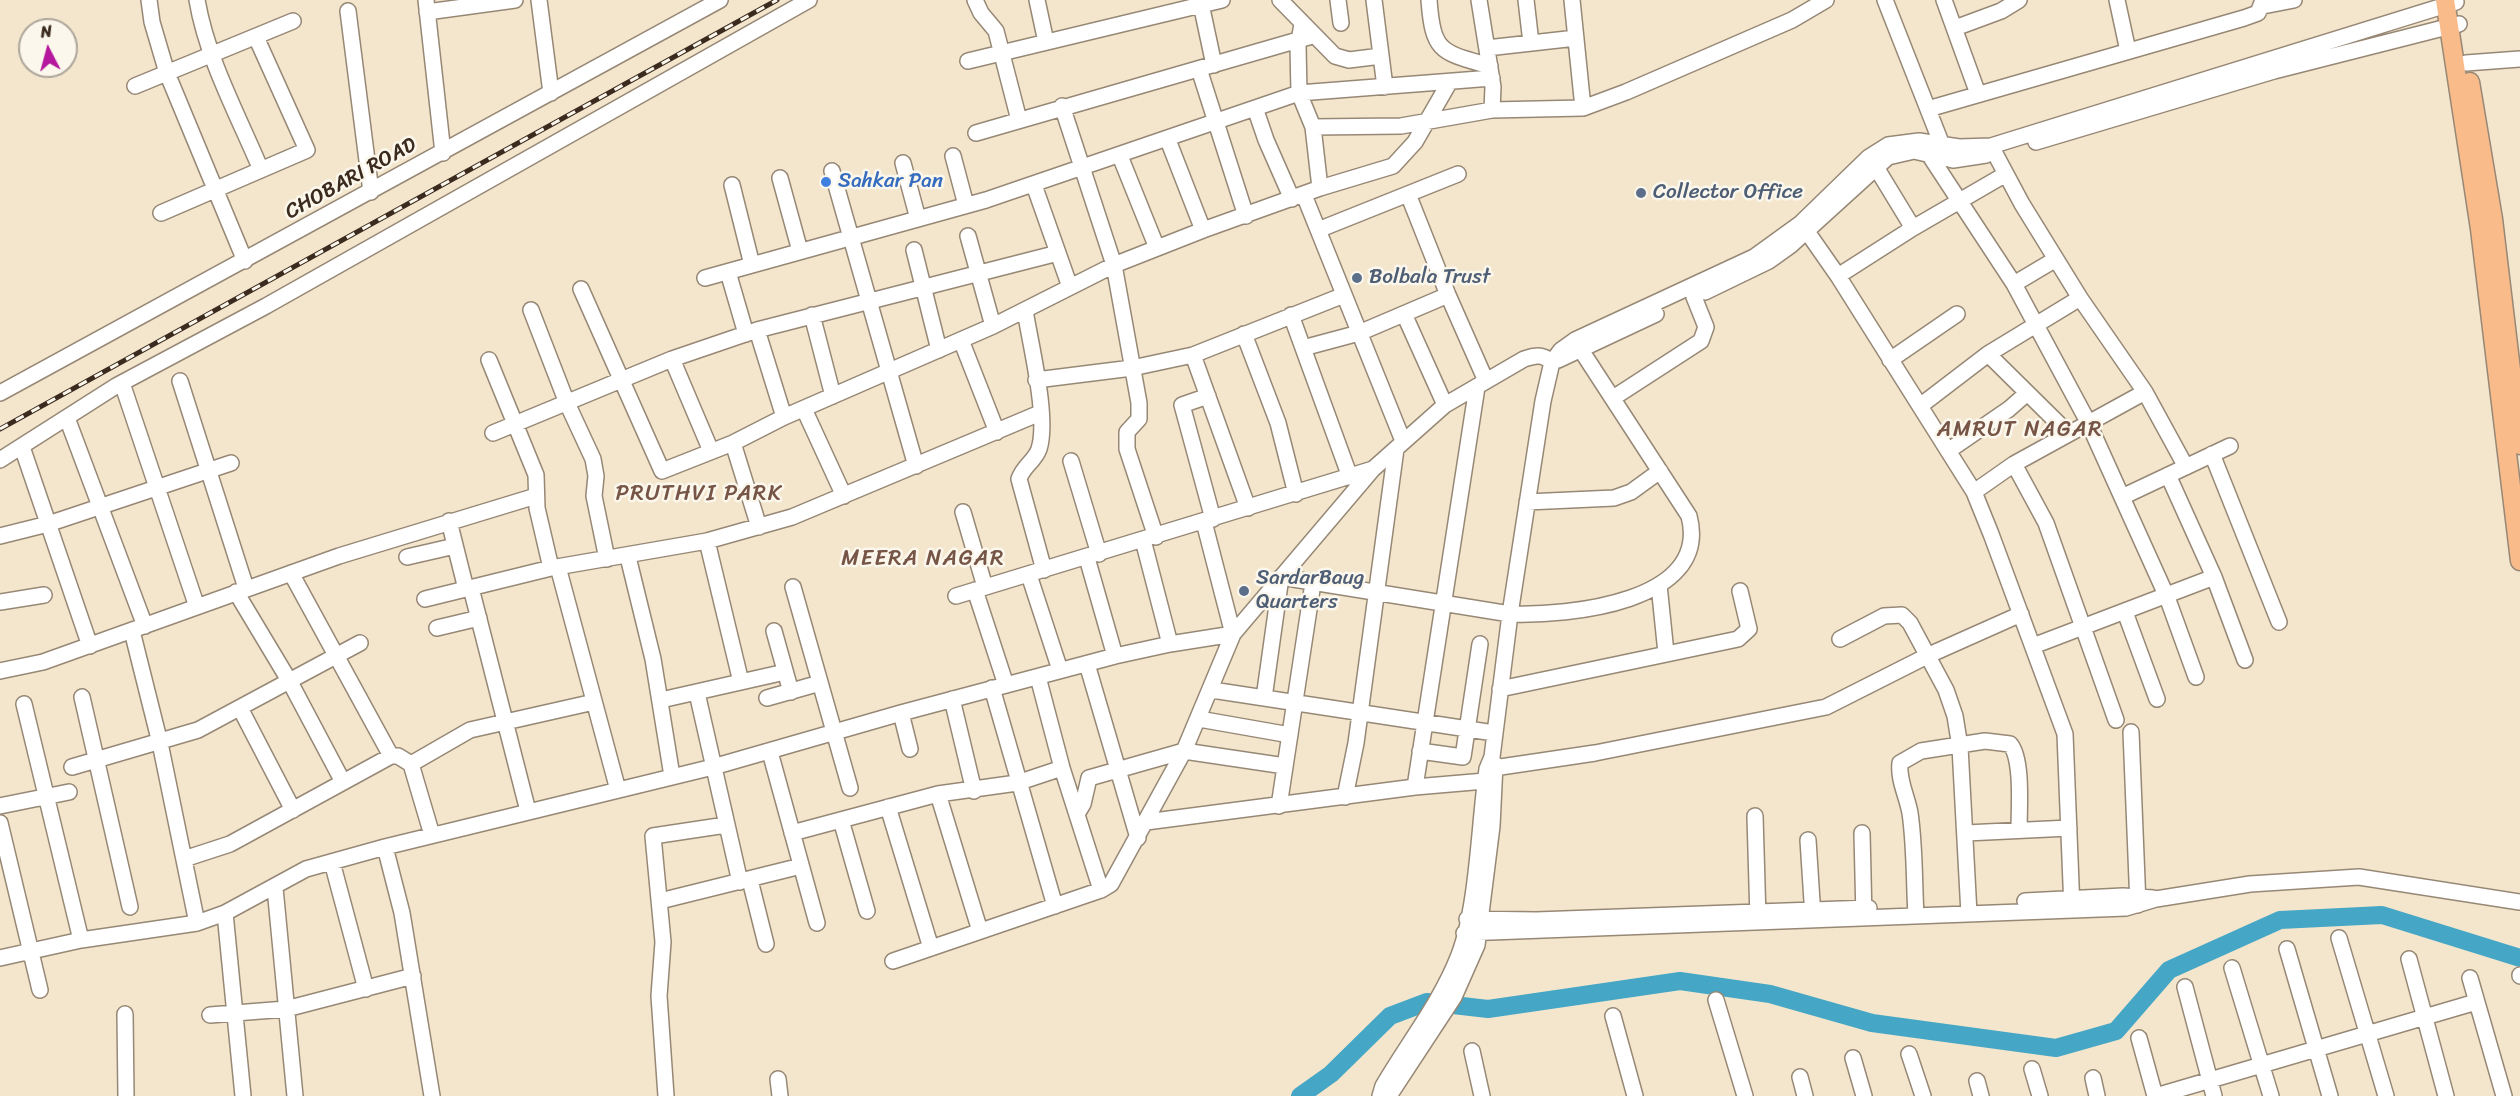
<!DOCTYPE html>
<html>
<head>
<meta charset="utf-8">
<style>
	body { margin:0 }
	#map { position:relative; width:2520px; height:1096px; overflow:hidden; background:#f3e6cd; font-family:Sriracha,sans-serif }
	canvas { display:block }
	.north { position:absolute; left:18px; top:18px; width:60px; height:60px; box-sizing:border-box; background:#fbf7ec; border:2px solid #aea59a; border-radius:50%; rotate:354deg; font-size:16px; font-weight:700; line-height:24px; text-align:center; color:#3b2a1e }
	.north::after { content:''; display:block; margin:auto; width:21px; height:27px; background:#b5179e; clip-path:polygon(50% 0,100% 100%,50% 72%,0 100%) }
</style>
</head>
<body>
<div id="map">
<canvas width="2520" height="1096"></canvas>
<div class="north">N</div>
</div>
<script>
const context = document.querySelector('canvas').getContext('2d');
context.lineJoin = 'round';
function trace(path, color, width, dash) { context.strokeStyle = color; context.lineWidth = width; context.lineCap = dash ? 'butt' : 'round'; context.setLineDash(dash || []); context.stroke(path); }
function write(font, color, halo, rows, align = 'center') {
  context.font = font + ' Sriracha,sans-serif'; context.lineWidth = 5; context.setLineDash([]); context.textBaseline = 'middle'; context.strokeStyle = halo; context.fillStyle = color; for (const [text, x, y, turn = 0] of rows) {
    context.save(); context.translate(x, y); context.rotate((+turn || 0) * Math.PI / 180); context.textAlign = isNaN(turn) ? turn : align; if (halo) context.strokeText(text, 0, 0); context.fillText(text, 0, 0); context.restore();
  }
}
trace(new Path2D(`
	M1300 1096 1331 1074 1390 1016 1427 1002 1488 1009 1680 981 1770 994 1872 1023 2056 1048 2116 1031 2169 970 2280 920 2382 915 2520 958`), '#45a6c5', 18);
const minor = new Path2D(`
	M149 0 152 22 167 73 245 261
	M197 0C207 59 238 115 261 170
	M426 0 443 153
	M539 0 551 93
	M975 0 981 13 996 31 1019 120
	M1037 0 1046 42
	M1280 0 1335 56 1349 60 1381 56
	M1338 0 1341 23
	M1374 0 1385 87
	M1429 0C1433 53 1441 52 1490 66
	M1479 0 1493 87 1492 110
	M1526 0 1531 43
	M1572 0 1583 108
	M1885 0 1942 145
	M1944 0 1978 94
	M2117 0 2128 51
	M1201 4 1214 65
	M2263 6 2294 0
	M348 11 371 192
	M427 12 515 0
	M1302 24 1298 46 1299 93 1313 127 1320 188
	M1955 28 2001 11 2019 0
	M1487 48 1576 38
	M968 61 1222 0
	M2466 63 2520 59
	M1199 69 1246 216
	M135 86 293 21
	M1062 106 1114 265 1139 403V419L1127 432V449L1156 537
	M1255 108 1266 140 1292 199
	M1928 109 2244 18 2258 13 2263 0
	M1313 127 1401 126 1492 110 1583 108 1626 92 1792 20 1826 0
	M976 133 1312 36
	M1168 140 1203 230
	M2036 142 2274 71 2459 24
	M1991 146 2022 204 2080 298 2145 392 2186 467
	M1926 150 2014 284 2088 422 2167 597 2196 677
	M953 156 966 205
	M1120 156 1157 248
	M1871 159 1913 228
	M903 163 918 219
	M832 171 916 466
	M780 178 800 251
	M732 185 752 265
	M1034 185 1070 287
	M1408 194 1448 295 1486 381
	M1304 195 1403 441
	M161 213 307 150 256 37
	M1801 223 1838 276 1974 492 1991 534 2065 734 2072 909
	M1318 230 1458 174
	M968 236 993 326
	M914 250 939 350
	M728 272 746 334
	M1838 276 1913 228 2006 174
	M705 278 986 200 1299 93 1492 78
	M2014 284 2056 259
	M581 289 662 471 733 443 784 417 993 326 1114 265 1203 230 1320 188 1393 166 1415 142 1449 83
	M1705 292 1769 261 1790 246 1888 157 1914 151 1953 160 1986 155
	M531 310 567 403 593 459 596 476 594 496 607 559
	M1025 310C1030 343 1049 418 1039 449 1035 461 1023 466 1019 479L1044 570
	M1404 314 1445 405
	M812 315 833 396
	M1291 315 1350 477
	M757 330 784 417
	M1244 334 1278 423 1296 494
	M961 340 997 432
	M1303 348 1359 333 1448 295
	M1988 354 2068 433
	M1193 355 1248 508
	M672 359 711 451
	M489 360 536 475 537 508 551 568
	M1558 360 1656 314
	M1890 360 1957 314
	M1036 380 1132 368 1193 355 1344 295
	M180 381 246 588
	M122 383 197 607
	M0 393 720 0
	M1208 396 1182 405 1213 519
	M1613 398 1701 341 1706 327 1694 297
	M1920 406 1988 354 2080 298
	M804 409 844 496
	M67 418 145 626
	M493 433 672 359 757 330 1058 253
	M733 443 759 527
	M22 447 90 646
	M1948 451 2009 409 2026 394
	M2212 454 2279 622
	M0 460 116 386 266 306 809 0
	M1071 461 1099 554
	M2014 464 2046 523 2116 720
	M2168 475 2214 577 2245 660
	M1974 492 2014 464 2145 392
	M2122 497 2230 446
	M1527 502 1614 498 1631 492 1660 471
	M963 512 985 587
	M449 521 466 589
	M0 536 48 524 231 463
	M1143 540 1170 644
	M707 541 741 682
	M407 557 455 546
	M628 557 653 659 672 776
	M1087 558 1115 656
	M558 567 618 790
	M291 573 391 756
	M1029 575 1060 670
	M1659 585 1666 653
	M793 587 850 788
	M471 588 528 811
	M975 590 1006 685
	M236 592 290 682 343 782
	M956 596 1373 469
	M425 599 551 568 707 541 792 517 1040 413
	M0 602 44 595
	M2125 612 2157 699
	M437 628 479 618
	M132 631 160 743 197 923
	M774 631 791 692
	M1840 639 1884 616 1902 615 1910 623 1946 690 1955 716 1960 747 1969 914
	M2033 646 2214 577
	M1087 664 1138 838
	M0 671 43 662 339 556 536 496
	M1038 677 1062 768 1101 890
	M992 688 1055 906
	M1500 689 1738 639 1749 629 1740 591
	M1212 690 1494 733
	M697 693 740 882
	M82 697 130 907
	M767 698 820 683
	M1264 698 1281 577 1510 614C1567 616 1712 603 1689 516L1581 350
	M952 699 974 791
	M661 700 785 672
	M24 704 81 940
	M240 708 293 810
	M901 713 910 749
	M1199 719 1290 735
	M2131 732 2138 905
	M1420 751 1463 757 1480 644
	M770 752 817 923
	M411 764 470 730 594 702
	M72 767 198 730 360 643
	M1487 769 1595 753 1826 707 1929 655 2021 614
	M1415 787 1477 387
	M938 794 980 931
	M1345 797 1356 743 1396 449
	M0 806 69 792
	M1279 806 1313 583
	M888 807 931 948
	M1077 814 1083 804 1089 778 1184 751 1285 766
	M1755 816 1758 919
	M841 820 867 911
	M1146 822 1415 787 1485 781
	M0 823 40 990
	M792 833 938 794 1017 783 1062 768
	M1862 833 1864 918
	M1966 833 2069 828
	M1808 840 1813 917
	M385 847 402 913 432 1096
	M184 859 230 844 391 756H398L411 764 432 835
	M332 862 366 989
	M750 880 766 944
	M275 888 295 1096
	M660 901 801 866
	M2025 901 2123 896 2153 898
	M225 913 243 1096
	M1916 916C1914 882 1915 847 1910 813 1907 796 1898 780 1900 763L1921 751 1985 741 2010 744C2023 759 2019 809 2019 830
	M1467 919 1536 920 1869 908
	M1464 933 2126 908 2156 899 2250 884 2359 877 2520 902
	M2339 938 2386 1096
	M2287 949 2330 1096
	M0 958 81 940 197 923 225 913 306 869 385 847 713 767 901 713 1115 656 1170 644 1233 634 1204 522
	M2409 959 2446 1096
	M893 961 1101 890 1111 884 1184 751 1233 634 1373 469 1445 405 1524 359C1536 355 1542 354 1552 362
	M2232 968 2271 1096
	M2520 975V976
	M2470 978 2504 1096
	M2185 987 2214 1096
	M1716 1000 1745 1096
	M125 1014 126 1096
	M210 1015 286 1009 413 976
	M1613 1016 1635 1096
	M2139 1038 2155 1096
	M1472 1051 1482 1096
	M1909 1054 1923 1096
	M1853 1058 1864 1096
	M2032 1069 2040 1096
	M1800 1077 1805 1096
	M2093 1078 2097 1096
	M778 1079 780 1096
	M1977 1081 1981 1096
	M666 1096 659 996 663 942 653 836 726 825
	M1380 1096 1383 1086C1408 1043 1441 1002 1459 955 1478 905 1479 823 1487 769L1492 757 1510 614 1543 401 1552 362 1561 350 1575 340 1754 257 1801 223 1869 157 1888 145 1919 141 1959 147 1991 146 2456 2
	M1389 1096 1454 997 1477 945 1492 826 1495 764
	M2156 1096 2476 1002`);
const major = new Path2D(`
	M2445 0 2480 229 2520 561
	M2470 82 2493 219 2520 445`);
trace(minor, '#978876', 18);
trace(major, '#978876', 21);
trace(minor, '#fff', 15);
trace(major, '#fabb8b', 18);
const rail = new Path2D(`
	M0 429 777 0`);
trace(rail, '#3b2a1e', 5);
trace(rail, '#fbf7ec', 3, [9]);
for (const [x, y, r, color] of [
	[826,182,6,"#3f7fe0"],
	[1641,193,6,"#5c6f8a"],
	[1357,278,6,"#5c6f8a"],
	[1244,591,6,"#5c6f8a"]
]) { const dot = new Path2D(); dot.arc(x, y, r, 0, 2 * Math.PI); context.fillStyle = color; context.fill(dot); trace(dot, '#fbf7ec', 2); }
write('21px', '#3b2a1e', '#fbf7ec', [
	["CHOBARI ROAD",351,179,-29]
]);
write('21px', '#366cbe', '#fbf7ec', [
	["Sahkar Pan",838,182]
], 'left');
write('21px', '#4e5e75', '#fbf7ec', [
	["Collector Office",1653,193],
	["Bolbala Trust",1369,278],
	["SardarBaug",1256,579],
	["Quarters",1256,603]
], 'left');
context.letterSpacing = '1.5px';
write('22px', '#765546', '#fbf7ec', [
	["AMRUT NAGAR",2020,430],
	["PRUTHVI PARK",699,494],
	["MEERA NAGAR",923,559]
]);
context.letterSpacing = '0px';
</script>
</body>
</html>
